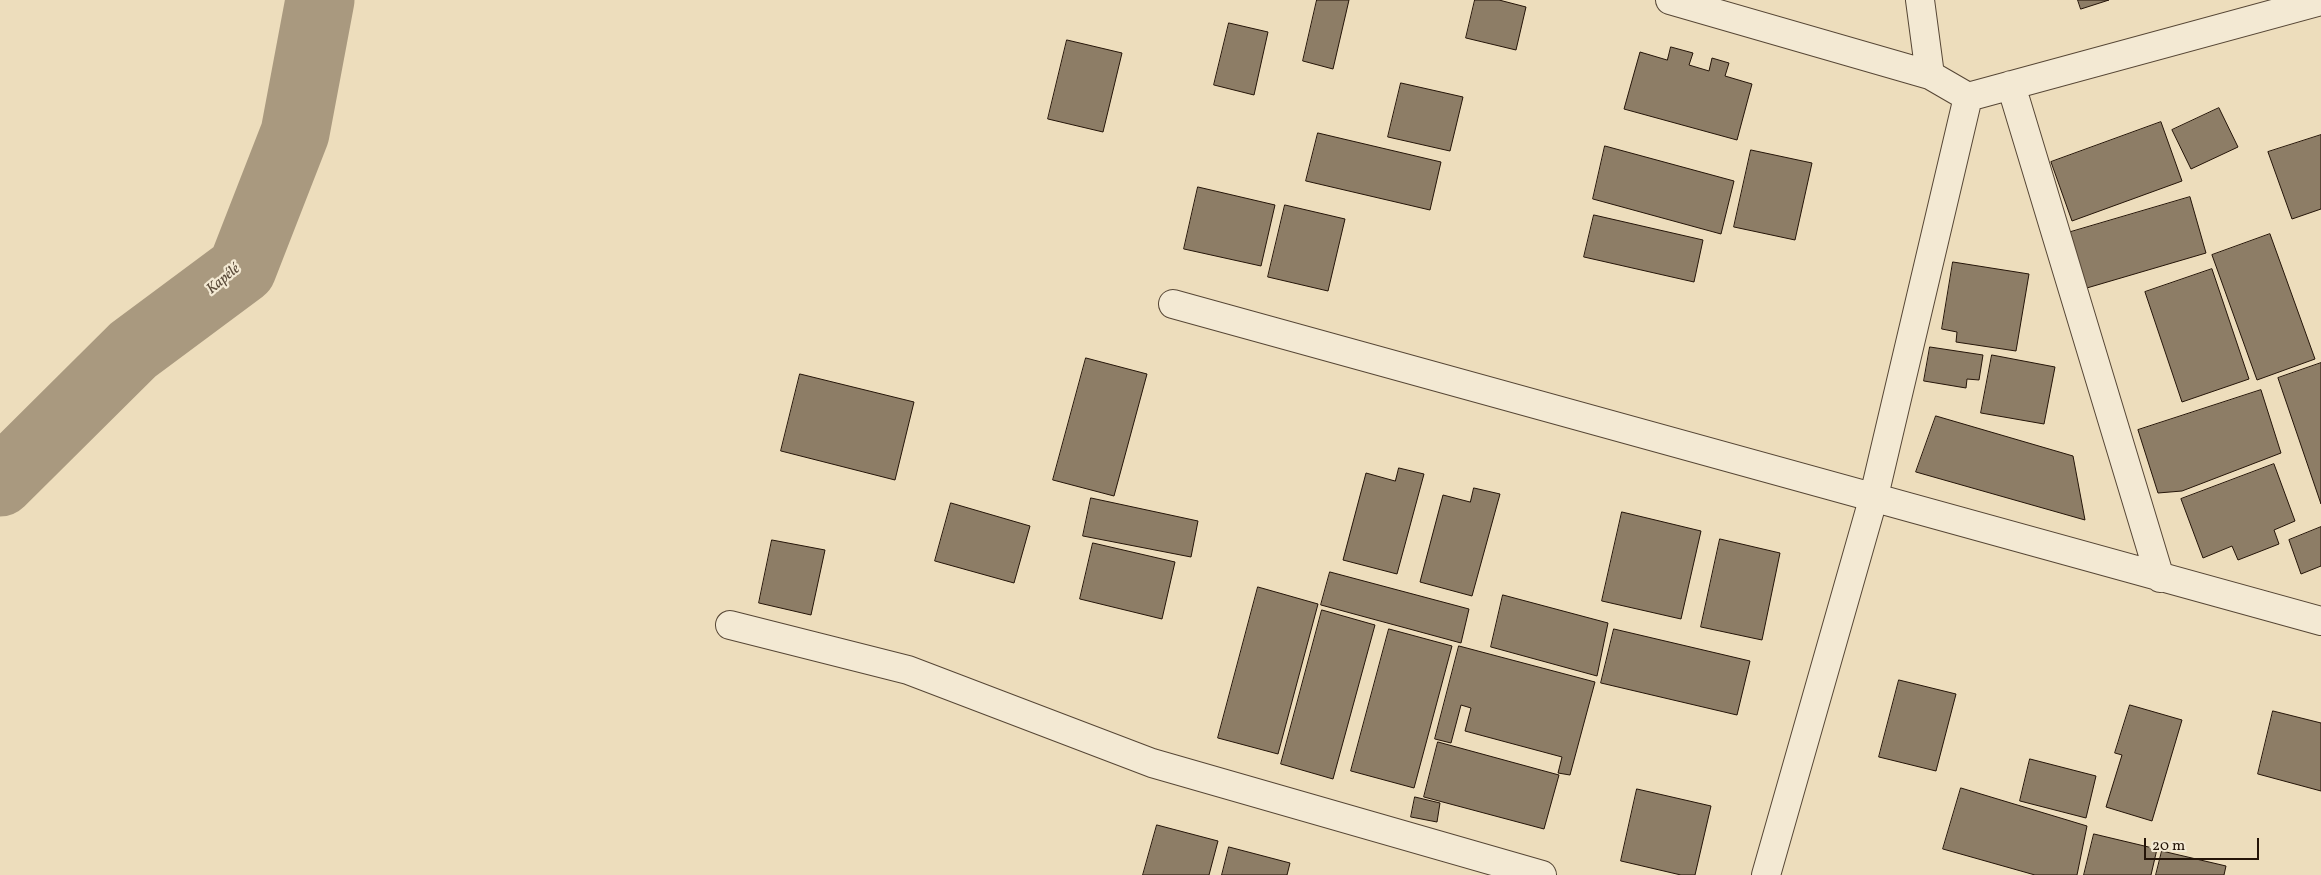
<!DOCTYPE html>
<html>
<head>
<meta charset="utf-8">
<style>
	body { margin:0 }
	#map { position:relative; width:2321px; height:875px; overflow:hidden; background:#edddbc; font-family:Vollkorn,serif }
	canvas { display:block }
	.scale { position:absolute; left:2144px; top:838px; width:115px; height:22px; box-sizing:border-box; border:2px solid #241408; border-top:0; padding-left:6px; font-size:15px; line-height:18px; white-space:nowrap; color:#241408; -webkit-text-stroke:4px #f3e9d3; paint-order:stroke }
</style>
</head>
<body>
<div id="map">
<canvas width="2321" height="875"></canvas>
<div class="scale">20 m</div>
</div>
<script>
const context = document.querySelector('canvas').getContext('2d');
context.lineJoin = 'round';
function trace(path, color, width, dash) { context.strokeStyle = color; context.lineWidth = width; context.lineCap = dash ? 'butt' : 'round'; context.setLineDash(dash || []); context.stroke(path); }
function fill(path, color) { context.fillStyle = color; context.fill(path, 'evenodd'); }
function write(font, color, halo, rows, align = 'center') {
  context.font = font + ' Vollkorn,serif'; context.lineWidth = 4.5; context.setLineDash([]); context.textBaseline = 'middle'; context.strokeStyle = halo; context.fillStyle = color; for (const [text, x, y, turn = 0] of rows) {
    context.save(); context.translate(x, y); context.rotate((+turn || 0) * Math.PI / 180); context.textAlign = isNaN(turn) ? turn : align; if (halo) context.strokeText(text, 0, 0); context.fillText(text, 0, 0); context.restore();
  }
}
trace(new Path2D(`
	M0 482 133 350 242 269 295 133 320 0`), '#a9997f', 69);
const building = new Path2D(`
	M1317 0H1349L1333 69 1303 61Z
	M1475 0H1499L1526 7 1516 50 1466 38Z
	M2078 0H2109L2081 9Z
	M1229 23 1268 32 1254 95 1214 85Z
	M1067 40 1122 53 1103 132 1048 119Z
	M1671 47 1693 53 1689 65 1709 71 1712 58 1729 63 1725 76 1752 84 1737 140 1624 109 1640 52 1667 60Z
	M1401 83 1463 97 1450 151 1388 137Z
	M2219 108 2238 147 2191 169 2172 130Z
	M2161 122 2182 181 2072 221 2051 162Z
	M1318 133 1441 162 1430 210 1306 181Z
	M2321 135V209L2292 219 2268 152Z
	M1605 146 1734 181 1721 234 1593 199Z
	M1751 150 1812 163 1795 240 1734 227Z
	M1198 187 1275 205 1261 266 1184 249Z
	M2190 197 2206 253 2080 290 2064 234Z
	M1285 205 1345 219 1328 291 1268 277Z
	M1594 215 1703 240 1694 282 1584 257Z
	M2270 234 2315 359 2257 380 2212 255Z
	M1953 262 2029 274 2016 351 1956 342 1957 332 1942 329Z
	M2212 269 2249 379 2182 402 2145 292Z
	M1930 347 1983 355 1979 380 1967 379 1966 388 1924 381Z
	M1992 355 2055 367 2044 424 1981 413Z
	M1086 358 1147 374 1114 496 1053 480Z
	M2321 363V504L2278 378Z
	M800 374 914 402 895 480 781 451Z
	M2261 390 2281 453 2182 491 2158 493 2138 430Z
	M1936 416 2073 456 2085 520 1916 472Z
	M2274 464 2295 521 2274 530 2279 544 2238 560 2232 546 2203 558 2181 499Z
	M1399 468 1424 474 1397 574 1343 560 1366 473 1395 481Z
	M1474 488 1500 494 1472 596 1420 582 1443 495 1470 502Z
	M1091 498 1198 521 1191 557 1083 536Z
	M951 503 1030 526 1014 583 935 561Z
	M1622 512 1701 531 1681 619 1602 601Z
	M2321 527V566L2301 574 2289 540Z
	M1720 539 1780 553 1762 640 1701 627Z
	M772 540 825 550 811 615 759 603Z
	M1093 543 1175 562 1162 619 1080 599Z
	M1330 572 1469 609 1461 643 1321 605Z
	M1258 587 1318 604 1278 754 1218 738Z
	M1503 595 1608 623 1597 676 1491 647Z
	M1322 610 1375 625 1333 779 1281 764Z
	M1389 629 1452 646 1414 788 1351 771Z
	M1614 629 1750 661 1737 715 1601 683Z
	M1459 646 1595 682 1570 775 1558 773 1562 757 1465 731 1471 708 1461 705 1451 743 1435 739Z
	M1899 680 1956 694 1936 771 1879 757Z
	M2130 705 2182 720 2152 821 2106 807 2122 755 2115 753Z
	M2273 711 2321 723V791L2258 774Z
	M1438 742 1559 775 1544 829 1424 797Z
	M2030 759 2096 776 2086 818 2020 801Z
	M1961 788 2087 826 2077 875H2035L1943 849Z
	M1637 789 1711 806 1695 875H1681L1621 861Z
	M1415 797 1440 803 1437 822 1411 817Z
	M1157 825 1218 841 1209 875H1143Z
	M2094 834 2157 849 2151 875H2084Z
	M1229 847 1290 863 1287 875H1222Z
	M2162 851 2226 866 2224 875H2156Z`);
fill(building, '#8d7d66');
trace(building, '#241408', 1);
const minor = new Path2D(`
	M1670 0 1930 75 1968 97 2321 1
	M1920 0 1930 75
	M2011 85 2160 578
	M1173 304 2321 621
	M730 625 908 670 1152 763 1542 875
	M1766 875 1874 496 1968 97`);
trace(minor, '#564635', 30);
trace(minor, '#f3e9d3', 28);
write('italic 15px', '#594938', '#f3e9d3', [
	["Kapélé",224,280,-40]
]);
</script>
</body>
</html>
